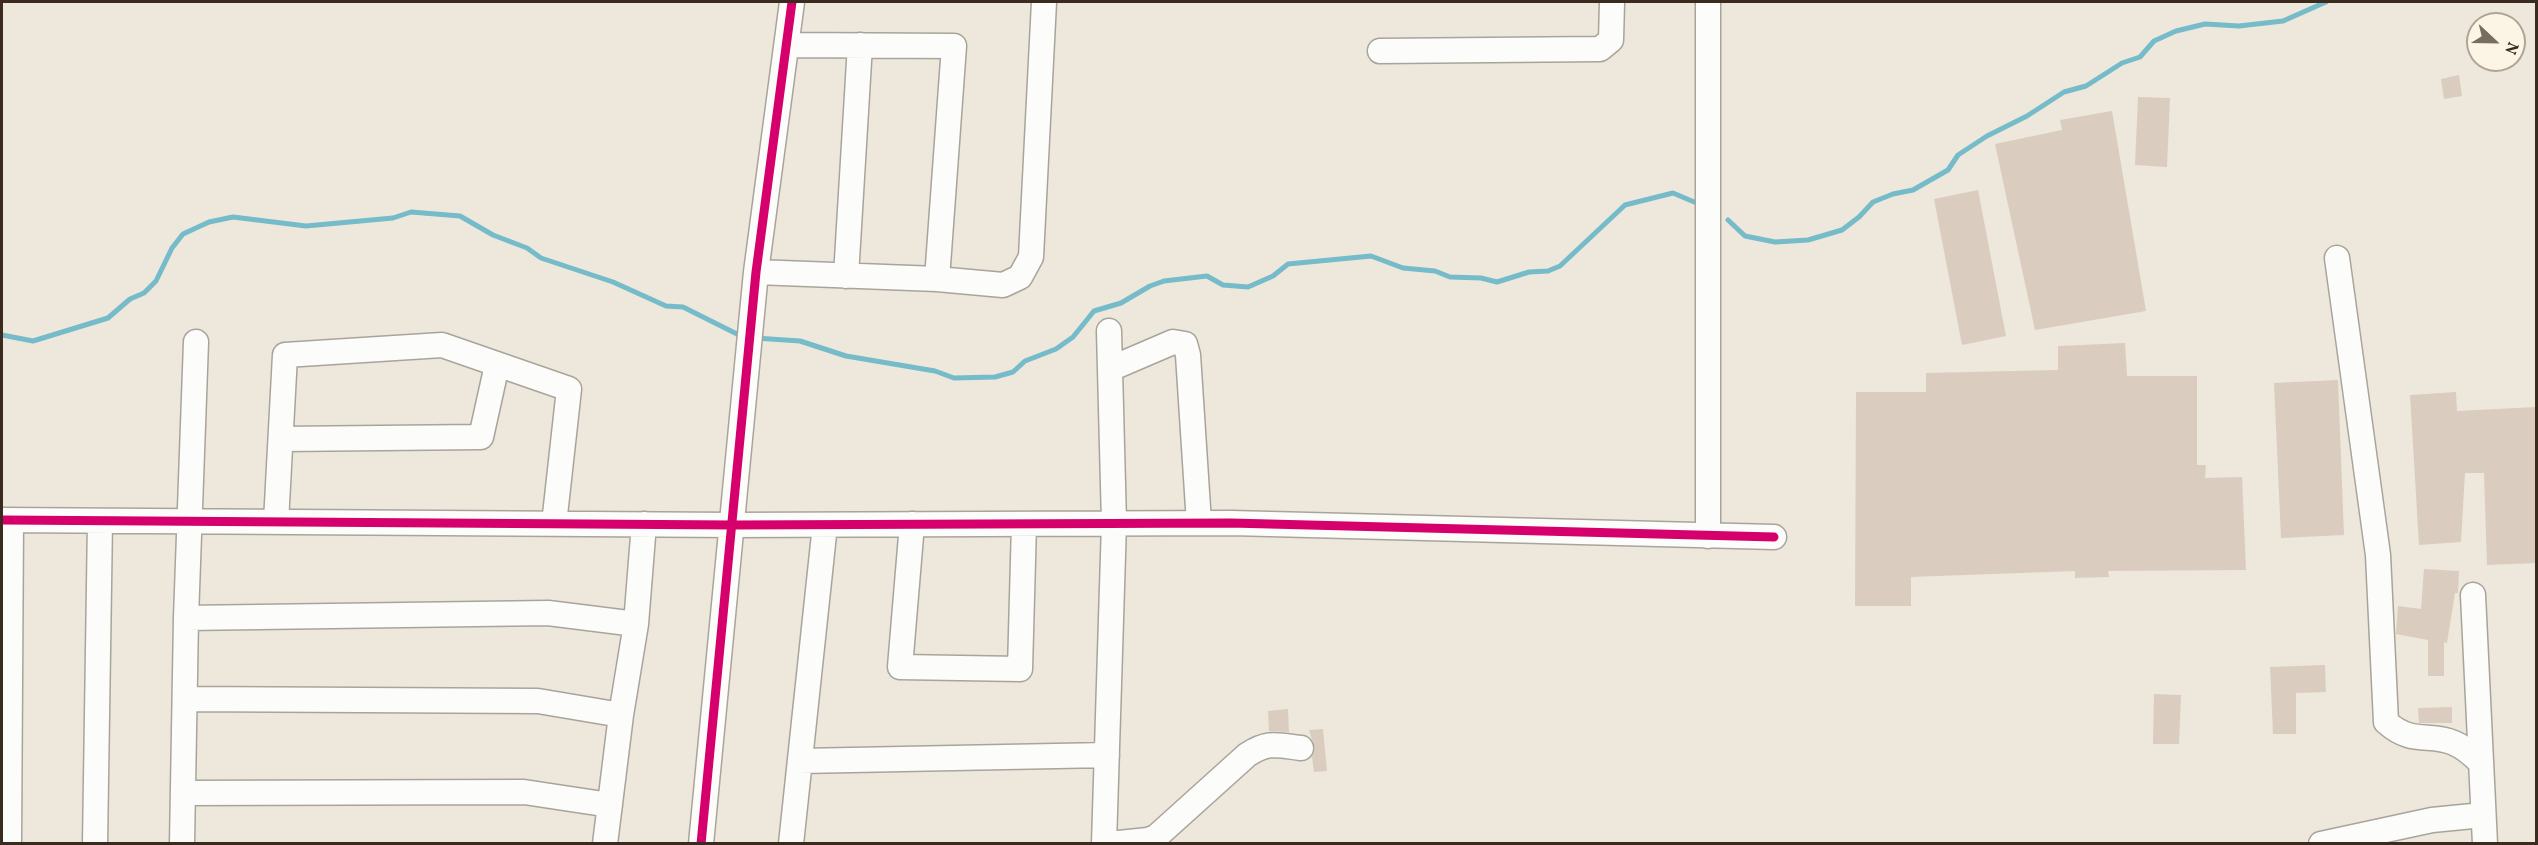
<!DOCTYPE html>
<html>
<head>
<meta charset="utf-8">
<style>
	body { margin:0 }
	#map { position:relative; width:2538px; height:845px; overflow:hidden; background:#ede8db; font-family:Vollkorn,serif }
	canvas { display:block }
	.frame { position:absolute; inset:0; border:3px solid #3b2a1e; pointer-events:none }
	.north { position:absolute; left:2466px; top:12px; width:60px; height:60px; box-sizing:border-box; background:#fcf5e5; border:2px solid #afa495; border-radius:50%; rotate:112deg; font-size:16px; font-weight:700; line-height:24px; text-align:center; color:#3b2a1e }
	.north::after { content:''; display:block; margin:auto; width:21px; height:27px; background:#796c60; clip-path:polygon(50% 0,100% 100%,50% 72%,0 100%) }
</style>
</head>
<body>
<div id="map">
<canvas width="2538" height="845"></canvas>
<div class="frame"></div>
<div class="north">N</div>
</div>
<script>
const context = document.querySelector('canvas').getContext('2d');
context.lineJoin = 'round';
function trace(path, color, width, dash) { context.strokeStyle = color; context.lineWidth = width; context.lineCap = dash ? 'butt' : 'round'; context.setLineDash(dash || []); context.stroke(path); }
function fill(path, color) { context.fillStyle = color; context.fill(path, 'evenodd'); }
trace(new Path2D(`
	M1728 220 1745 236 1775 242 1808 240 1842 230 1859 217 1873 202 1893 194 1913 190 1948 170 1958 155 1987 136 2027 116 2064 92 2086 86 2122 63 2140 57 2154 41 2176 31 2205 24 2239 26 2283 21 2326 2
	M2 335 33 341 108 318 130 299 144 293 156 281 172 248 183 234 209 222 233 217 306 226 393 218 411 212 460 216 493 235 527 248 541 258 613 282 666 306 683 307 743 337
	M755 338 800 341 846 356 935 371 954 378 995 377 1013 372 1025 361 1056 349 1073 337 1094 311 1121 303 1150 286 1164 281 1207 276 1223 285 1248 287 1273 276 1288 264 1371 256 1403 268 1435 271 1450 277 1481 278 1497 282 1529 272 1548 271 1560 266 1625 205 1673 193 1699 204`), '#75bbc9', 5);
fill(new Path2D(`
	M2459 75 2462 96 2444 99 2441 79Z
	M2138 97 2170 98 2167 167 2135 165Z
	M2112 111 2146 311 2035 330 1995 144 2062 130 2060 120Z
	M1978 190 2006 336 1962 345 1934 199Z
	M2125 343 2127 376H2197V465H2206L2205 478 2242 477 2246 570 2108 571 2109 577 2075 578V571L1911 577V606H1855L1856 392H1926V373L2058 370V346Z
	M2338 380 2344 535 2281 538 2274 383Z
	M2456 392 2457 411 2536 407V563L2487 565 2484 473H2465L2461 542 2419 545 2410 395Z
	M2424 569 2459 571 2458 593H2455L2447 643 2444 642V676H2428V640L2396 634 2398 606 2421 609Z
	M2325 665 2326 692 2296 693V734H2273L2270 667Z
	M2154 694 2181 695 2179 744H2153Z
	M2452 707V723H2419L2418 708Z
	M1288 709 1289 732 1269 731 1268 711Z
	M1323 729 1327 771 1314 772 1312 757 1315 749 1309 730Z`), '#dacdbf');
const minor = new Path2D(`
	M1708 2V536
	M787 45 954 46 937 279
	M1380 51 1600 49 1611 40 1612 2
	M2337 258 2378 555 2386 722C2413 746 2429 732 2454 743 2464 747 2473 755 2481 763
	M756 272 937 279 1003 285 1020 277 1031 257 1044 2
	M846 276 860 45
	M1110 369 1173 342 1185 344 1188 355 1199 523
	M281 439 481 437 497 365
	M2 520 733 525 1231 523 1774 537
	M276 522 285 355 442 345 569 389 554 524
	M912 524 900 667 1020 669 1024 524
	M2473 595 2485 844
	M186 618 548 613 636 624
	M185 699 538 701 621 715
	M800 761 1107 755
	M183 793 524 792 610 805
	M9 844 11 521
	M95 844 100 521
	M182 844 186 618 196 342
	M605 844 621 715 636 624 644 524
	M701 844 756 272 792 2
	M791 844 825 525
	M1104 844 1114 523 1109 331
	M1109 844 1148 840 1156 837 1247 755C1268 741 1277 745 1301 748
	M2321 844 2432 820 2483 815`);
trace(minor, '#a9a49b', 27);
trace(minor, '#fcfcfa', 24);
trace(new Path2D(`
	M2 520 733 525 1231 523 1774 537
	M701 844 756 272 792 2`), '#d6006c', 9);
</script>
</body>
</html>
